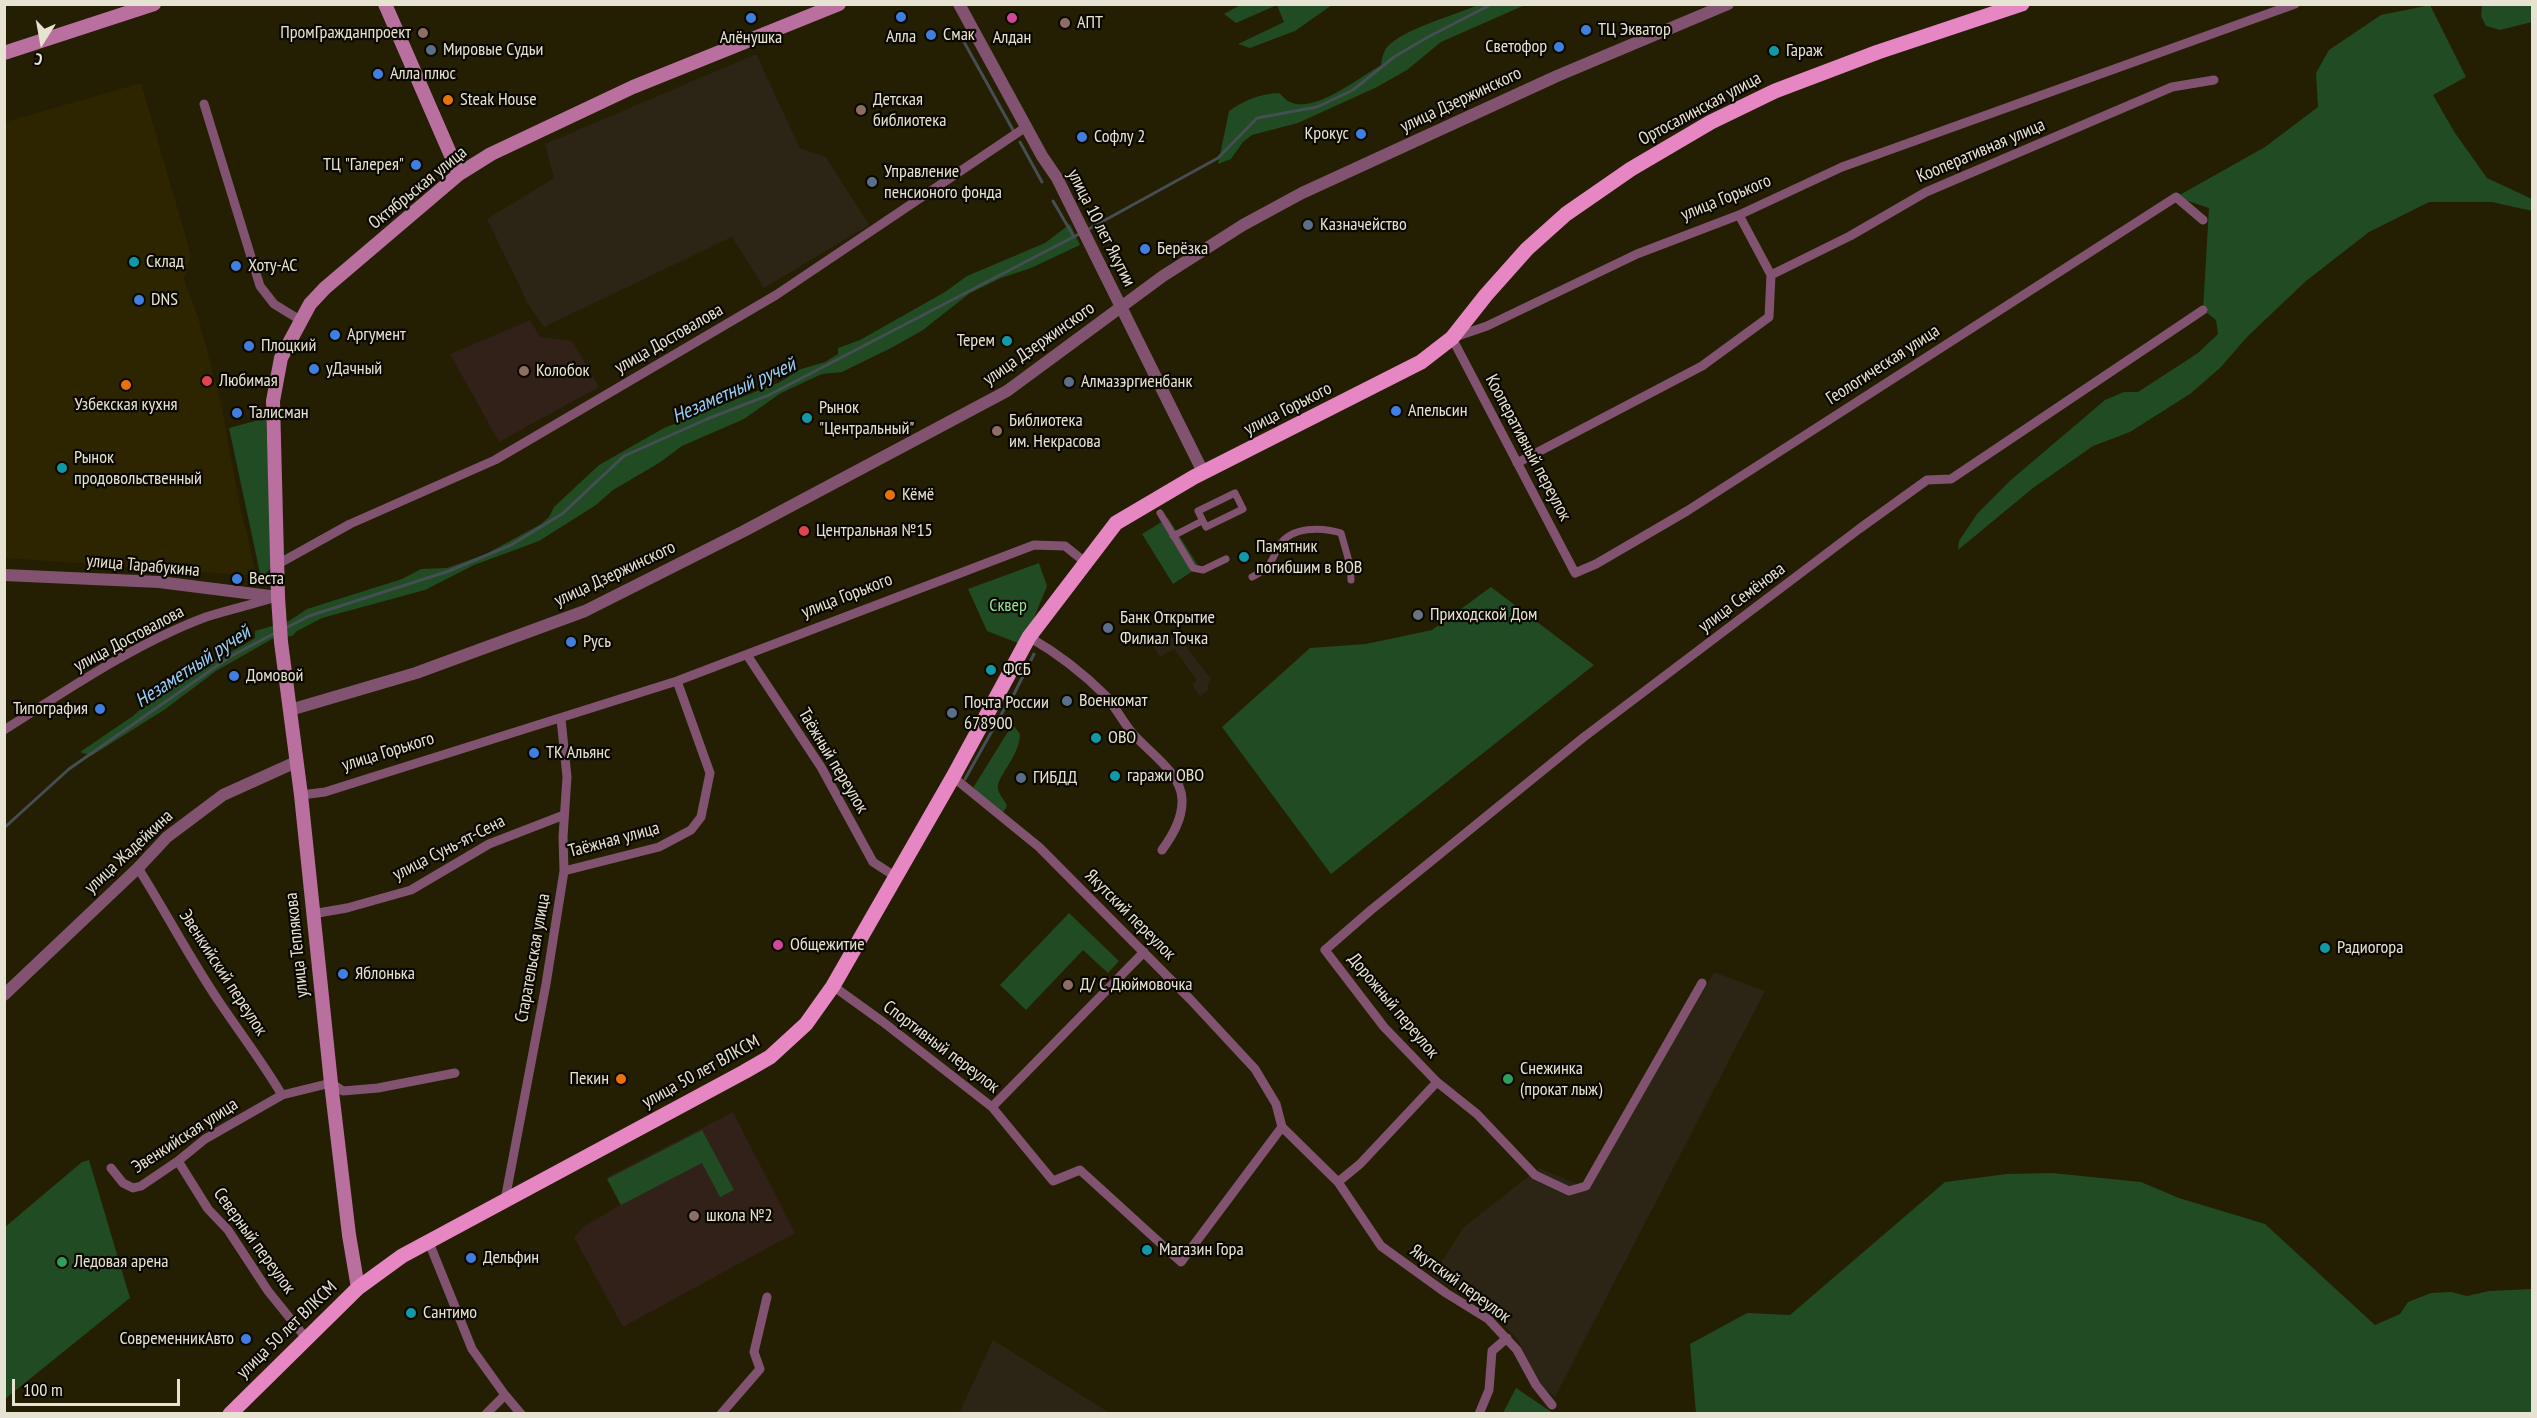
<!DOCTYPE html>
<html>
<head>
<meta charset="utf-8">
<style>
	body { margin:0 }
	#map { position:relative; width:2537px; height:1418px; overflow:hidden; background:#241e02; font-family:"PT Sans Narrow",sans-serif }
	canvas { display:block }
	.frame { position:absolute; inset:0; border:6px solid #e7e3d2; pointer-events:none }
	.north { position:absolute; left:12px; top:12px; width:60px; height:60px; -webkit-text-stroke:4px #0b0801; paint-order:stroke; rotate:191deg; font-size:16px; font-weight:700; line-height:24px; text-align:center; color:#e7e3d2 }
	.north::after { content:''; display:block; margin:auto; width:21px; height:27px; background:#e7e3d2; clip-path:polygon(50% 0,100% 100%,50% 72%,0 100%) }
	.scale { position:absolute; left:12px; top:1379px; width:168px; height:27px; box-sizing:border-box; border:3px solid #e7e3d2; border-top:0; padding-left:8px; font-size:18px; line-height:21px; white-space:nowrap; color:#e7e3d2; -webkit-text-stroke:4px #0b0801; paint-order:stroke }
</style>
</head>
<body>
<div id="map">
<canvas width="2537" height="1418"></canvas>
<div class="frame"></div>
<div class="north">С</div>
<div class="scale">100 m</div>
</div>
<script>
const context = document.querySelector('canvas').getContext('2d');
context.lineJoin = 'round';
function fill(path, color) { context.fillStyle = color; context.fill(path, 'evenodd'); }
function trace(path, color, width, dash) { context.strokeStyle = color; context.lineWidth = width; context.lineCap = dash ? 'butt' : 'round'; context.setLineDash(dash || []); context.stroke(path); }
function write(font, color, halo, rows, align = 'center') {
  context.font = font + ' "PT Sans Narrow",sans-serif'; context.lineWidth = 4.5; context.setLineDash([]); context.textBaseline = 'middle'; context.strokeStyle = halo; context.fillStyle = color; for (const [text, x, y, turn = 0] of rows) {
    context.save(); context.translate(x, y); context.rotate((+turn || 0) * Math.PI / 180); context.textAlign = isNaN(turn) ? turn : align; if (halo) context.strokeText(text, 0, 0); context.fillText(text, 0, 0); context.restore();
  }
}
fill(new Path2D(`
	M141 83 191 255 184 279 199 320 221 403 239 502 257 576 5 558V122Z`), '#2d2400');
fill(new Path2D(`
	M756 54 800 148 826 157 869 225 764 288 732 237 544 327 528 304 487 219 554 178 545 144Z
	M1166 638H1180L1211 679 1208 685V690L1200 696 1192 685 1197 680 1174 649 1160 657 1153 647Z
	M1714 972 1765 991 1555 1397 1542 1387 1517 1339 1492 1312 1432 1276 1464 1227 1539 1168 1589 1189Z
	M993 1340 1110 1413H959Z`), '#2c2414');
fill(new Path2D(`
	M530 320 540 337 572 341 599 387 499 442 450 354Z
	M733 1112 795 1233 623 1327 574 1237 583 1227 620 1205 607 1177Z`), '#312118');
fill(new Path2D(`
	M1242 4H1332V5L1295 31 1250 48 1238 44 1284 22 1277 5 1236 23 1224 14Z
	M1480 4 1525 5 1441 42 1407 70 1377 87 1298 123 1252 135 1243 142 1231 159 1218 164 1229 111C1245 100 1259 94 1279 93 1282 95 1286 101 1290 102 1314 114 1360 77 1381 65 1382 57 1384 49 1390 44 1412 26 1453 16 1480 4Z
	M2430 5 2466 77 2433 95 2455 133 2487 178 2532 199V211L2492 202H2429L2369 232 2306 281 2248 336 2220 368 2190 394 2130 432 2093 446 2033 488 1958 550 1959 541 1977 514 2012 479 2105 400 2124 392H2138L2198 353 2218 334 2216 320 2203 310 2209 208 2176 197 2265 147 2318 107 2316 73 2329 50 2381 15Z
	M2482 5H2532V22L2500 30 2486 26 2481 16Z
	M1070 224 1080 245 1031 268 1001 278 970 293 923 330 893 347 842 372 822 374 809 380 781 393 744 419 682 446 659 463 613 490 596 505 539 541 474 565 425 590 322 618 297 631 292 636 272 639 216 671 164 710 91 756 80 752 133 716 166 686 247 643 255 638V631L289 621 307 609 402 579 421 569 447 568 486 554 541 524 549 517 554 507 599 465 664 428 780 382 801 369 825 362 838 354V348L860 340 945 292 967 276 1045 243Z
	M266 418 272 567 261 578 229 428Z
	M1168 518 1199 567 1173 584 1142 534Z
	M1039 563 1047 586 1023 645 987 631 968 589Z
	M1491 587 1594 665 1331 874 1222 727 1310 648 1366 644 1432 630Z
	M1014 726 1020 734C1020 756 995 779 998 789 999 795 1005 800 1007 806L1002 814 973 788 1009 730Z
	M1069 913 1119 961 1108 973 1083 950 1026 1010 1000 985Z
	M702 1130 734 1190 720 1197 702 1163 621 1205 607 1179Z
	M89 1160 130 1298 5 1399V1227L82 1162Z
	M2052 1173 2141 1182 2179 1198 2265 1224 2375 1325 2400 1314 2408 1302 2431 1293 2451 1292 2467 1296 2489 1291 2532 1289V1413H1696L1690 1344 1747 1313 1790 1315 1945 1182 2007 1174Z
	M1516 1388 1553 1413H1503Z`), '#204b23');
trace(new Path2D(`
	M959 33 1013 130
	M1020 142 1042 182
	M1053 201 1074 237
	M1087 230 1218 158 1257 118 1317 107 1353 90 1394 57 1428 37 1492 4
	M284 629 309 616 449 571 511 545 562 514 624 456 707 419 769 395 1081 233
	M1014 694 1034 654
	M965 779 1006 706
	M4 828 69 769 231 656 275 633`), '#454e53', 3);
trace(new Path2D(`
	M1235 493 1243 509 1206 527 1198 511Z
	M1160 513 1193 568 1203 570 1226 559
	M1173 536 1202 521
	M1252 577C1271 568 1270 563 1279 546 1291 526 1322 527 1341 533L1350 565 1351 580`), '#815370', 7);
trace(new Path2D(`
	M204 104 260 286 274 304 300 320
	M2203 220 2176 197 1687 511 1596 564 1575 573 1452 338 1487 326 1637 254 1739 215 1842 167 2295 4
	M1771 275 1850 236 1926 192 2172 87 2214 80
	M1517 463 1702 366 1769 317 1771 275 1739 215
	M278 564 350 524 495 460 776 295 1026 127
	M1029 637C1057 653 1083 673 1106 696 1116 708 1123 722 1133 734 1149 752 1181 773 1182 799 1183 818 1173 835 1162 850
	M747 655 821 767 873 862 896 877
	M4 730C67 690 136 643 206 617 228 610 250 605 273 598
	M953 777 1039 847 1190 999 1255 1069 1276 1104 1282 1127 1338 1182 1381 1246 1446 1293 1488 1319 1517 1350 1536 1385 1552 1405
	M301 795 325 792 677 681 1034 545 1065 546 1085 562
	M138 868C166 912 190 959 220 1003 241 1034 263 1063 282 1095
	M564 871 659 847 691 830 701 817 710 773 677 681
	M312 914 347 908 411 890 489 844 564 815
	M1702 983 1586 1186 1569 1191 1535 1175 1477 1114 1437 1082 1384 1027 1325 950 1371 910 1584 737 1859 529 1927 480 1951 479 2203 310
	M833 986 883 1022 992 1107 1053 1181 1080 1170 1181 1262 1282 1127
	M992 1107 1144 952
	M178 1161 208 1209 228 1230 268 1291 306 1338
	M111 1168 123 1183 133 1188 141 1186 178 1161 205 1139 282 1095 331 1083 343 1091 378 1088 455 1073
	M1338 1182 1360 1164 1437 1082
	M505 1200 546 984 564 871 563 837 567 777 561 719
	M428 1240 472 1349 505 1395 521 1414
	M486 1414 505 1395
	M721 1414 760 1369 754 1352 767 1297
	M1479 1414 1489 1390 1492 1351 1507 1338`), '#815370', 9);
trace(new Path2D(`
	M959 4 1042 156 1057 178 1203 472
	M4 575 159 582 278 597
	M290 710 416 673 585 611 744 531 1007 391 1163 276 1243 225 1302 193 1557 76 1728 4
	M4 995 138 868 167 837 223 795 296 762`), '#815370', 12);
trace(new Path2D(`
	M385 4 459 174
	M4 53 154 4
	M358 1288 349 1235 331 1083 301 795 281 642 278 597 273 401 281 358 310 304 325 288 459 174 491 154 633 87 839 4`), '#ba709f', 14);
trace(new Path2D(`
	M230 1414 358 1288 402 1256 744 1072 770 1057 806 1024 833 986 953 777 1029 637 1116 523 1194 477 1421 362 1452 338 1486 295 1527 249 1566 214 1631 169 1711 122 1775 91 1878 52 2022 4`), '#e686c3', 15);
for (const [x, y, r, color] of [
	[901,17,6,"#3f7fe0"],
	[751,18,6,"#3f7fe0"],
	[1012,18,6,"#d1479c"],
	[1065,23,6,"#8d6e63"],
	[1586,30,6,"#3f7fe0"],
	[423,33,6,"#8d6e63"],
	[931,35,6,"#3f7fe0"],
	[1559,47,6,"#3f7fe0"],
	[431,50,6,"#5c6f8a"],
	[1774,51,6,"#0f9aa8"],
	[378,74,6,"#3f7fe0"],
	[448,100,6,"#e8710a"],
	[861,110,6,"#8d6e63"],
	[1361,134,6,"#3f7fe0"],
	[1082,137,6,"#3f7fe0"],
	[416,165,6,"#3f7fe0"],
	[872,182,6,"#5c6f8a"],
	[1308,225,6,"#5c6f8a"],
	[1145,249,6,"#3f7fe0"],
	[134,262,6,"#0f9aa8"],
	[236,266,6,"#3f7fe0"],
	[139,300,6,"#3f7fe0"],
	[335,335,6,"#3f7fe0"],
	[1007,341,6,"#0f9aa8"],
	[249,346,6,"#3f7fe0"],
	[314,369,6,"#3f7fe0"],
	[524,371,6,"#8d6e63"],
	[207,381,6,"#e0444e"],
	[1069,382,6,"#5c6f8a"],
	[126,385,6,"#e8710a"],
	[1396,411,6,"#3f7fe0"],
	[237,413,6,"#3f7fe0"],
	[807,418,6,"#0f9aa8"],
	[997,431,6,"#8d6e63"],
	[62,468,6,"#0f9aa8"],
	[890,495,6,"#e8710a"],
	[804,531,6,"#e0444e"],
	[1244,557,6,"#0f9aa8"],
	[237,579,6,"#3f7fe0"],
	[1418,615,6,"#6b7280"],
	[1108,628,6,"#5c6f8a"],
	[571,642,6,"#3f7fe0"],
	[991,670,6,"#0f9aa8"],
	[234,676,6,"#3f7fe0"],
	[1067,701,6,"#5c6f8a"],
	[100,709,6,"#3f7fe0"],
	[952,713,6,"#5c6f8a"],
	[1096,738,6,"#0f9aa8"],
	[534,753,6,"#3f7fe0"],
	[1115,776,6,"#0f9aa8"],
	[1021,778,6,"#5c6f8a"],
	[778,945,6,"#d1479c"],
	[2325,948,6,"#0f9aa8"],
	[343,974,6,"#3f7fe0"],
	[1068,985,6,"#8d6e63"],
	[621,1079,6,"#e8710a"],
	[1508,1079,6,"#2e9e5b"],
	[694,1216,6,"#8d6e63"],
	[1147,1250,6,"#0f9aa8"],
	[471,1258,6,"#3f7fe0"],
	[62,1262,6,"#2e9e5b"],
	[411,1313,6,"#0f9aa8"],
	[246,1339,6,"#3f7fe0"]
]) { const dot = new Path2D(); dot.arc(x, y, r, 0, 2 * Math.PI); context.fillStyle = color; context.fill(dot); trace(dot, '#0b0801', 2); }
write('18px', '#e7e3d2', '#0b0801', [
	["АПТ",1077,23],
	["ТЦ Экватор",1598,30],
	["ПромГражданпроект",411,33,"right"],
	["Смак",943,35],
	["Алла",901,37,"center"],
	["Алёнушка",751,38,"center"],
	["Алдан",1012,38,"center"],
	["Светофор",1547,47,"right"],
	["Мировые Судьи",443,50],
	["Гараж",1786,51],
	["Алла плюс",390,74],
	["Steak House",460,100],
	["Детская",873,100],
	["библиотека",873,121],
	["Крокус",1349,134,"right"],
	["Софлу 2",1094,137],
	["ТЦ \"Галерея\"",404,165,"right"],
	["Управление",884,172],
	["пенсионого фонда",884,193],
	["Казначейство",1320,225],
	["Берёзка",1157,249],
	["Склад",146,262],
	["Хоту-АС",248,266],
	["DNS",151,300],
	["Аргумент",347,335],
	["Терем",995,341,"right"],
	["Плоцкий",261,346],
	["уДачный",326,369],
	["Колобок",536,371],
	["Любимая",219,381],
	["Алмазэргиенбанк",1081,382],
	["Узбекская кухня",126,405,"center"],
	["Рынок",819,408],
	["\"Центральный\"",819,429],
	["Апельсин",1408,411],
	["Талисман",249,413],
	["Библиотека",1009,421],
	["им. Некрасова",1009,442],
	["Рынок",74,458],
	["продовольственный",74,479],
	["Кёмё",902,495],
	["Центральная №15",816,531],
	["Памятник",1256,547],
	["погибшим в ВОВ",1256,568],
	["Веста",249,579],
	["Приходской Дом",1430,615],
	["Банк Открытие",1120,618],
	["Филиал Точка",1120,639],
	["Русь",583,642],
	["ФСБ",1003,670],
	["Домовой",246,676],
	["Военкомат",1079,701],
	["Почта России",964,703],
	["678900",964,724],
	["Типография",88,709,"right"],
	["ОВО",1108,738],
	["ТК Альянс",546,753],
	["гаражи ОВО",1127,776],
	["ГИБДД",1033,778],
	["Общежитие",790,945],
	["Радиогора",2337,948],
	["Яблонька",355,974],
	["Д/ С Дюймовочка",1080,985],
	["Снежинка",1520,1069],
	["(прокат лыж)",1520,1090],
	["Пекин",609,1079,"right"],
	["школа №2",706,1216],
	["Магазин Гора",1159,1250],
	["Дельфин",483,1258],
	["Ледовая арена",74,1262],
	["Сантимо",423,1313],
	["СовременникАвто",234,1339,"right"]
], 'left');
write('18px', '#e7e3d2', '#0b0801', [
	["улица Дзержинского",1461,100,-25],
	["Ортосалинская улица",1700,109,-28],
	["Кооперативная улица",1981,151,-23],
	["Октябрьская улица",418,188,-39],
	["улица Горького",1726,198,-22],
	["улица 10 лет Якутии",1101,228,63],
	["улица Достовалова",669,339,-30],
	["улица Дзержинского",1039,344,-35],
	["Геологическая улица",1883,365,-33],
	["улица Горького",1288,409,-27],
	["Кооперативный переулок",1528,448,62],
	["улица Тарабукина",143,566,5],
	["улица Дзержинского",615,574,-25],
	["улица Горького",847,596,-21],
	["улица Семёнова",1742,598,-37],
	["улица Достовалова",129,639,-28],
	["улица Горького",388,752,-17],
	["Таёжный переулок",833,761,59],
	["Таёжная улица",614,840,-15],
	["улица Сунь-ят-Сена",449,848,-27],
	["улица Жадейкина",129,852,-43],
	["Якутский переулок",1130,915,45],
	["улица Теплякова",297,945,-96],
	["Старательская улица",533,958,-80],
	["Эвенкийский переулок",223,973,57],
	["Дорожный переулок",1393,1006,50],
	["Спортивный переулок",941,1047,37],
	["улица 50 лет ВЛКСМ",701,1072,-29],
	["Эвенкийская улица",185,1136,-33],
	["Северный переулок",254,1241,54],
	["Якутский переулок",1460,1284,36],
	["улица 50 лет ВЛКСМ",287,1330,-44]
]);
write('18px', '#94e395', '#0b0801', [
	["Сквер",1008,606]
]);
write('italic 20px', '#99cef7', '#0b0801', [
	["Незаметный ручей",734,391,-24],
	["Незаметный ручей",193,667,-33]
]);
</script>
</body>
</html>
